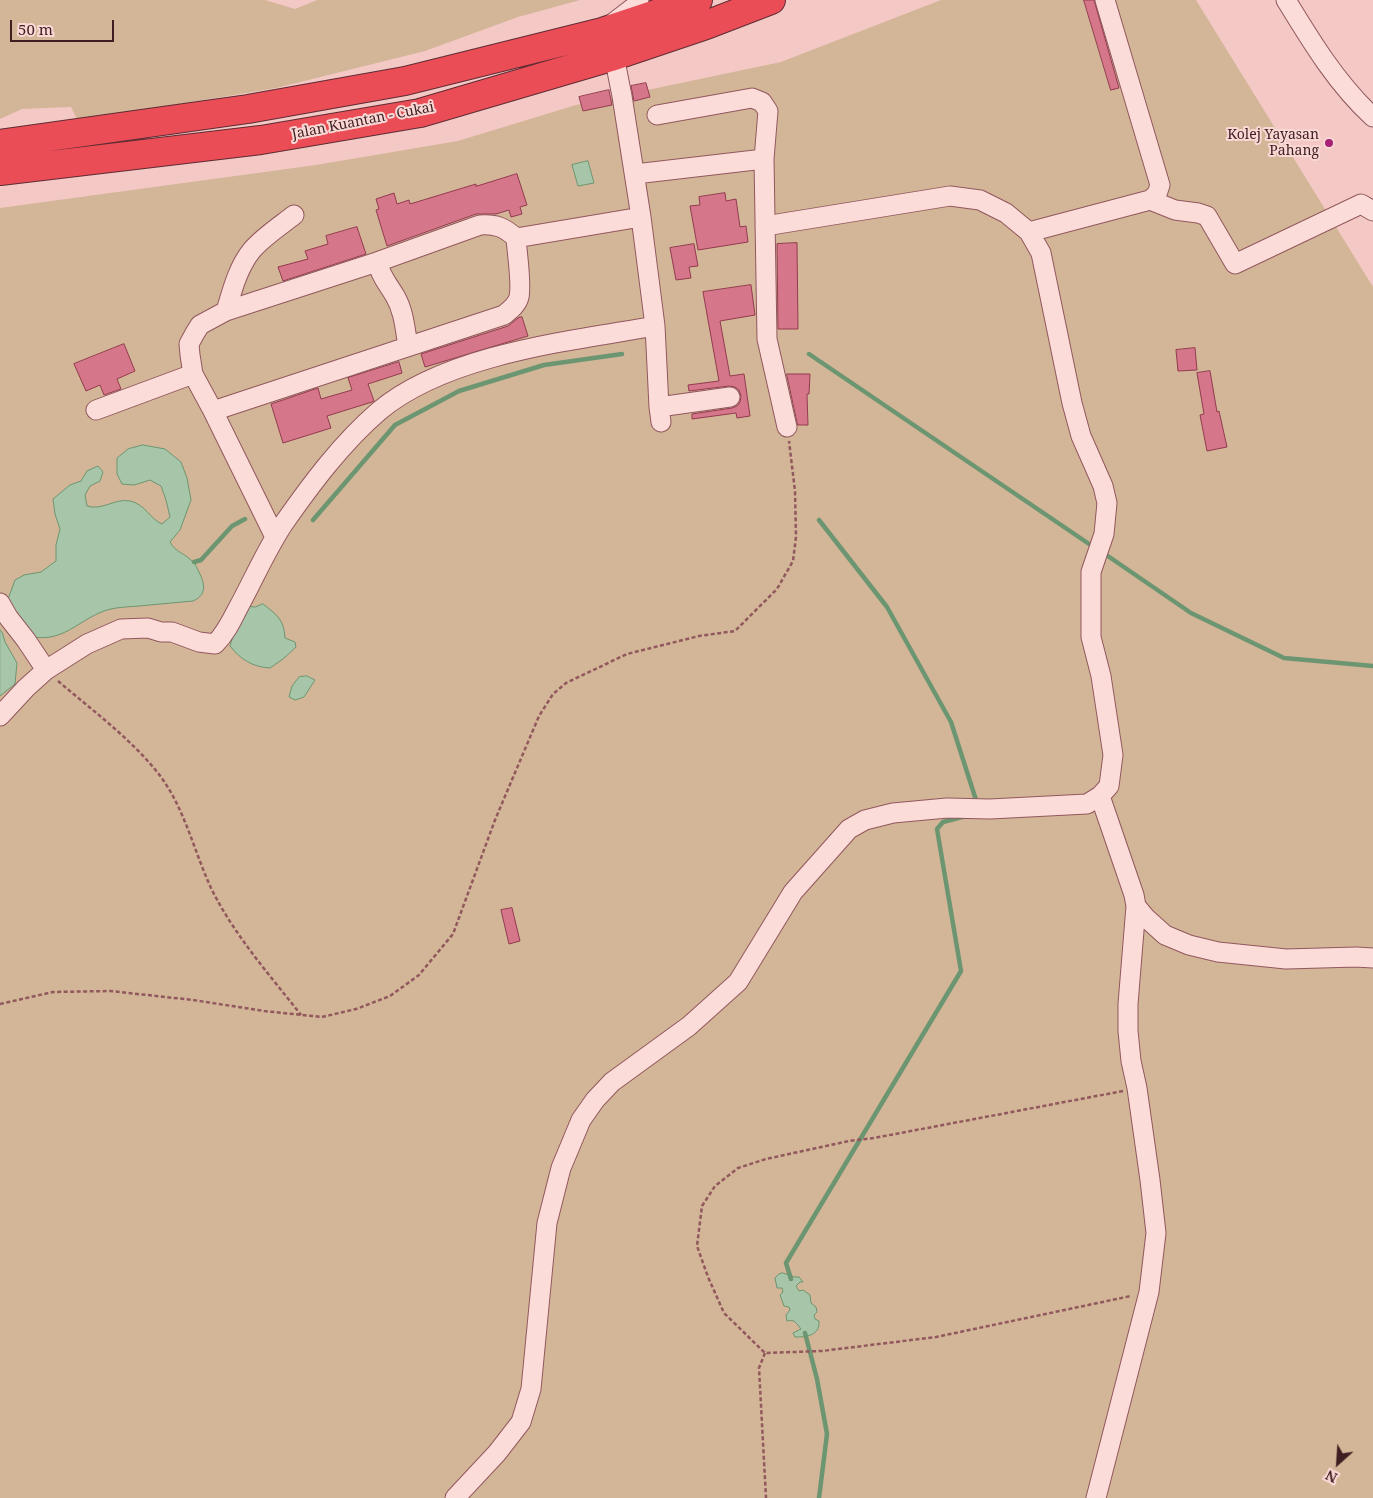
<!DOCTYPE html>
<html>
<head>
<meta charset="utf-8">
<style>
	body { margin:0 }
	#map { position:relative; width:1373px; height:1498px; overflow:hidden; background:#f3c8c5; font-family:"Noto Serif",serif }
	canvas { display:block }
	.north { position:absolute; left:1313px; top:1438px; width:50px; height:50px; -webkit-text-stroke:4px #f9d8d5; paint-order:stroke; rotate:206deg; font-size:14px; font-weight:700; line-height:20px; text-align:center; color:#3f1e22 }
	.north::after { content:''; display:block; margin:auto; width:18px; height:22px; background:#3f1e22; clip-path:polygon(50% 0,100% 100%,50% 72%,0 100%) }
	.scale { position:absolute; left:10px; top:20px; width:104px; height:22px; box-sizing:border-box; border:2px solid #3f1e22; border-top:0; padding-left:6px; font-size:15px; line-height:18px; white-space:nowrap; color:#3f1e22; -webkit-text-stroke:4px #f9d8d5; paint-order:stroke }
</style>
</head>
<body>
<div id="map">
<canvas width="1373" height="1498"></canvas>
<div class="north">N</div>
<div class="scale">50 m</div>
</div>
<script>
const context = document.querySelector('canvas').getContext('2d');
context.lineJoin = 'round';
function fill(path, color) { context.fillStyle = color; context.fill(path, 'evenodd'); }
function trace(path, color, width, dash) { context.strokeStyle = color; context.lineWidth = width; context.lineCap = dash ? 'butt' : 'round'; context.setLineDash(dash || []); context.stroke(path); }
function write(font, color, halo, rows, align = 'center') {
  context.font = font + ' "Noto Serif",serif'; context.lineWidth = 4; context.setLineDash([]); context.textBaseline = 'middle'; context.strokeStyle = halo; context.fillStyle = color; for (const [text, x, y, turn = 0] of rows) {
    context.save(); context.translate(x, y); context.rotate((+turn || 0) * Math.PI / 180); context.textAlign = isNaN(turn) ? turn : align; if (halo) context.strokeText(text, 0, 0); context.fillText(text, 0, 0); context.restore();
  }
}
fill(new Path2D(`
	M0 0H265L295 9 317 0H580L518 17 425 51 276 88 78 121 71 107 22 109 0 119Z
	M941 0H1196L1373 287V1498H0V208L316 165 458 141 576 105 781 62Z`), '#d3b597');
const water = new Path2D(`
	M588 161 594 183 578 186 572 165Z
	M143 445 165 449 181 462 187 478 191 500 180 530 170 542C176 553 185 553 193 562 196 564 197 569 199 572 205 584 207 595 193 601 175 603 157 604 139 606 128 607 115 607 104 611 77 621 62 644 29 636L7 602 15 580 24 575 41 572 56 561V545L60 529 55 514 53 499 70 485 81 481 87 471 98 466 103 472 100 481 90 486 85 495 87 506C102 511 115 498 130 501 145 504 150 519 162 524L170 517 166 500 161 486 150 480 134 485 122 484 117 474V458L128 449Z
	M263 604C277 615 284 619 285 638L295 642 296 647 283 659 270 668C253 667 241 660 230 646L237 623 246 606 255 607Z
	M0 630 2 632 5 642 17 663 15 684 0 696Z
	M307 676 315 680 304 697 295 700 289 697 292 686 299 677Z
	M783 1273 794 1277H799L803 1282H800L796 1286 799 1291 803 1290 810 1295 811 1303 816 1307 817 1312 814 1315 815 1319 819 1321C820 1336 806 1337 795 1337L793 1333 801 1329C796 1323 795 1319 787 1321L786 1315 790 1310 789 1307 784 1306 780 1295 783 1292 782 1288H777L775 1278 779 1274Z`);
fill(water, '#a7c6a9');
trace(water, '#6c9671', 1);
trace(new Path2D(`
	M809 354 1095 548
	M313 520 395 425 459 391 544 365 622 354
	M819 520 887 607 951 722 976 800 975 805
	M1102 552 1191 613 1284 658 1373 666
	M194 562 201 560 232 526 245 519
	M791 1279 786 1263 961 971 937 829 943 822 966 816
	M805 1333 817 1379 827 1434 819 1498`), '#6c9671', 4.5);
const building = new Path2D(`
	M1084 0H1094L1119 88 1111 90Z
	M646 83 650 97 634 101 631 86Z
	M609 90 612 105 583 111 579 97Z
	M517 174 527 205 520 207 522 214 511 217 509 210 496 214H476L387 246 376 210 379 209 376 199 394 193 397 204 409 200 410 204 476 184V186Z
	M725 193 726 201 736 199 740 227 746 226 748 242 698 250 690 206 700 205 699 197Z
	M357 227 366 254 283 281 278 267 308 259 305 251 328 244 326 236Z
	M797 243 798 329H778L777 244Z
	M694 244 698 266 689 267 691 278 676 280 670 248Z
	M751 285 755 315 720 321 730 376 744 374 750 416 737 418 736 413 692 419V414L732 408 737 406 740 402 741 396 739 390 735 387 729 386 689 391 688 385 719 381 703 292Z
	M522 317 528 336 425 367 421 354 508 326 518 318Z
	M124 344 135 371 117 379 121 389 104 395 100 385 86 391 74 364Z
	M1195 348 1197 370 1178 371 1176 350Z
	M399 362 402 373 368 384 374 401 372 402 327 416 331 428 283 443 271 404 318 388 321 399 352 390 348 378Z
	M1210 371 1217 412 1219 411 1227 447 1207 451 1200 415 1204 414 1197 373Z
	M787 374H810L809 394H807L808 425H798Z
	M512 908 520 941 509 944 501 910Z`);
fill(building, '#d5768a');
trace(building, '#933b4f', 1);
const minor = new Path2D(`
	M1286 0C1311 41 1337 84 1373 117
	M613 23 634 7 639 0
	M614 56 622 96 641 217 655 326 659 407 661 422
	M657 115 752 98 762 102 768 111 764 159 767 339 787 427
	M635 174 764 159
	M1150 200 1175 210 1198 213 1207 216 1235 264 1361 204 1373 211
	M1029 232 1150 200 1157 194 1160 185 1105 0
	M377 262C382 279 387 282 395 296 404 311 405 329 408 346
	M226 311C232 291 238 267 252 250 263 237 280 226 294 215
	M659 407 730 397
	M96 410 193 374
	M213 411 504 315C510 310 517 305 519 297 522 284 517 253 516 238
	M275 537 213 411 193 374 190 355 189 344 195 333 200 325 226 311 377 262 480 225C496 224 504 227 516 238L641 217
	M0 603 8 617 26 640 46 670
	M0 716 26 688 46 670 87 644 121 629 148 628 161 632H172L199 642 215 644C225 634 231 622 237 610 253 581 266 550 284 523 312 483 342 443 379 411 447 354 570 341 655 326
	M1100 796 1134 895 1136 906 1145 917 1165 935 1189 945 1218 952 1286 959 1356 957 1373 958
	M455 1498 497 1453 521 1422 531 1389 547 1223 561 1168 581 1120 595 1100 612 1082 689 1026 738 982 793 892 849 829 865 820 893 813 947 808 990 809 1087 804 1100 796 1109 786 1113 755 1101 676 1091 637V572L1104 534 1107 503 1103 486 1081 436 1072 403 1041 253 1029 232 1006 213 980 200 950 196 765 226
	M1096 1498 1149 1292 1156 1233 1150 1180 1137 1088 1131 1061 1128 1031V1004L1136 906`);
const highway = new Path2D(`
	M0 144 248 109 405 81 602 32 698 0
	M0 171 261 140 420 113 614 56 706 25 771 0`);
trace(minor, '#91585d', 21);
trace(highway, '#5e2c34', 30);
trace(new Path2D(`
	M58 681C93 711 133 740 161 777 185 810 194 851 211 888 234 935 269 974 301 1015
	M0 1004 53 992 110 991 193 1000 264 1011 322 1017 356 1009 390 996 419 975 453 934 495 820 539 716 553 694 566 683 627 654 699 636 735 631 777 589 793 561 796 537 795 491 789 441
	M1123 1091 874 1138 849 1141 766 1159 738 1168 715 1186 702 1206 697 1246 708 1277 724 1313 765 1353 822 1351 936 1337 1131 1296
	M765 1353 759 1368 766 1498`), '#91585d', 2.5, [4, 2.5]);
trace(minor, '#fcdcd9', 19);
trace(highway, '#eb4d56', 28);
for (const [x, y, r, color] of [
	[1329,143,5,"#a72175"]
]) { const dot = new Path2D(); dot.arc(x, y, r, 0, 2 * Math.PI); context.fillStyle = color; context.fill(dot); trace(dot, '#f9d8d5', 2); }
write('14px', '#3f1e22', '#f9d8d5', [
	["Jalan Kuantan - Cukai",363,121,-11]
]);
write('14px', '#3f1e22', '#f9d8d5', [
	["Kolej Yayasan",1319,135],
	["Pahang",1319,151]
], 'right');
</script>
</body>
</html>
